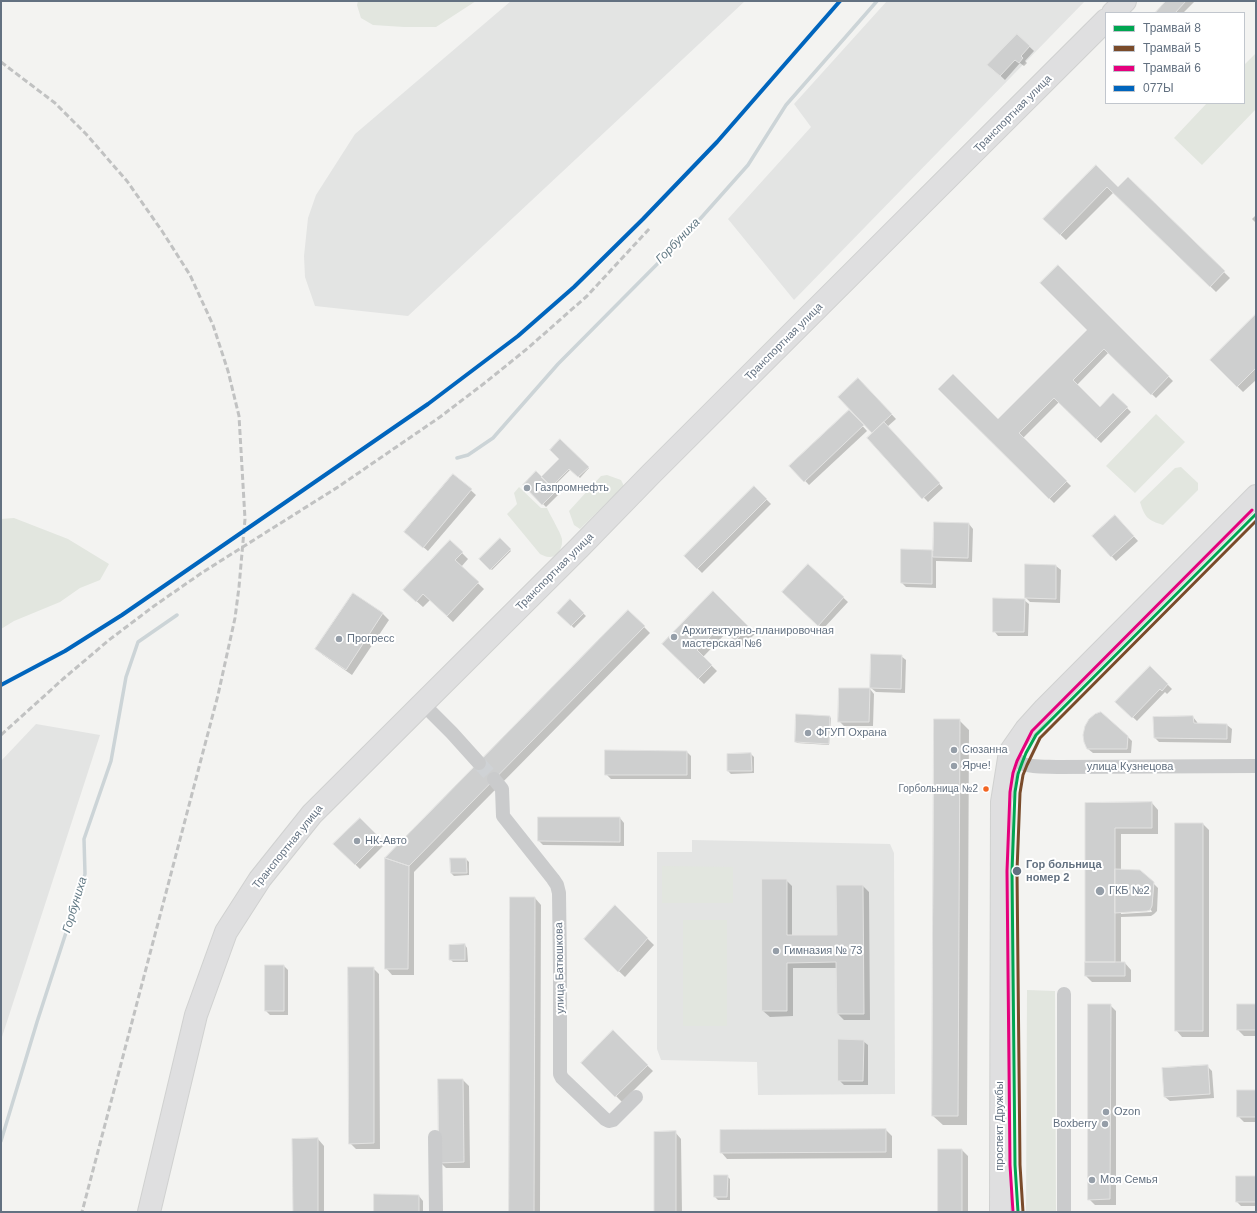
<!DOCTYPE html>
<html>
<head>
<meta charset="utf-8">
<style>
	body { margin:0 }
	#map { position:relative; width:1257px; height:1213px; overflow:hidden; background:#f3f3f1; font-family:Arial,sans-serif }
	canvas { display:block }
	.frame { position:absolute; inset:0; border:2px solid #637181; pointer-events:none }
	.legend { position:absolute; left:1105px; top:12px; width:140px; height:92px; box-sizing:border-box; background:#fff; border:1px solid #c1c6cd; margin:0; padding:5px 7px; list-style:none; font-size:12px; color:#637181 }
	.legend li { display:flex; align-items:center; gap:8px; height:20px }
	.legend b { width:20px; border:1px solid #c1c6cd }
</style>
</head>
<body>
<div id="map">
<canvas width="1257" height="1213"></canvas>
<div class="frame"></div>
<ul class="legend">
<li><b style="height:5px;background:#00a651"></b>Трамвай 8</li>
<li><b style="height:5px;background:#7a4b2a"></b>Трамвай 5</li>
<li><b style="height:5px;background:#e5007d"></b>Трамвай 6</li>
<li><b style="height:5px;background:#0065bd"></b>077Ы</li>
</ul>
</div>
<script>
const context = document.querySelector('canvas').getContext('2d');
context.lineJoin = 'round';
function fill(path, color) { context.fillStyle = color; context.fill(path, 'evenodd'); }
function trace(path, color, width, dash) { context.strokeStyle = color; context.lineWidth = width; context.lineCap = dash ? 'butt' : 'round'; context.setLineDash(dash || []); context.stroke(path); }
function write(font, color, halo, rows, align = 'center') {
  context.font = font + ' Arial,sans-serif'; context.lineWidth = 4; context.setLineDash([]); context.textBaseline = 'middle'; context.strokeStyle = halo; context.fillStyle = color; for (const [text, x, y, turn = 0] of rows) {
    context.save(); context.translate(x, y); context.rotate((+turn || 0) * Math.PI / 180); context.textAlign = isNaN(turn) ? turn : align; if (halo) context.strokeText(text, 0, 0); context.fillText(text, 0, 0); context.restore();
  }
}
fill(new Path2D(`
	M511 1H745L408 316 315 306 305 277 304 256 308 218 316 195 355 134Z
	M887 1H1085L794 300 728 219 811 127 794 104Z
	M36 724 100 735 1 1040V761Z
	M692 840 890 844 894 853 895 1094 758 1095 757 1062 661 1060 657 1049V852H692Z`), '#e3e4e3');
fill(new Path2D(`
	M358 1H476L436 27H404L373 25 361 18 357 5Z
	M1256 53V109L1202 165 1174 138 1207 103H1244V65Z
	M1156 414 1185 442 1135 493 1106 466Z
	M1181 467 1198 483V490L1163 525C1148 520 1145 518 1140 502L1175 468Z
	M607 475 621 480 624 486 580 529 574 525 569 511 601 476Z
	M519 487 541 508H547C550 515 561 533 562 539 563 547 558 558 549 557 546 557 543 555 540 554L507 514 517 504 514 493Z
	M14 518 68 539 109 564 100 580 80 588 60 602 14 621 1 629V519Z
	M662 866 733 867V903H662Z
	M683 920H727V1026H683Z
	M1027 990 1055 991 1056 1212H1026Z`), '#e2e6df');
fill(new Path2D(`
	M1168 1H1195L1183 13H1156Z
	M1017 35 1034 51 1025 61 1027 63 1024 66 1020 63 1005 80 989 65Z
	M1096 166 1118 188 1128 179 1230 278 1216 292 1114 192 1066 240 1044 219Z
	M1256 215V223L1252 219Z
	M1058 267 1173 381 1156 398 1109 352 1077 385 1100 408 1113 394 1131 412 1101 443 1059 402 1023 438 1071 486 1054 503 940 389 998 420 1088 330Z
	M1256 315V380L1243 392 1211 360Z
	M858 379 896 419 887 427 943 488 928 502 868 438 874 433 839 397Z
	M849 411 867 431 809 485 791 466Z
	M561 440 589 468 580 478 571 469 552 488 558 495 546 507 524 485 542 478 561 459Z
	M454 475 476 495 428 551 410 536Z
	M754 487 771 504 702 573 685 556Z
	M1115 516 1138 541 1116 561 1093 536Z
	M969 524 973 529 972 562 936 561V588L906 587 902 583V550L934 551Z
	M500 540 511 551 492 570 480 559Z
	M450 541 468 559 461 567 484 589 453 622 430 600 423 607 404 590Z
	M808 565 848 602 823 629 783 592Z
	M1056 566 1061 570 1060 603 1030 602 1026 598Z
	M713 593 755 634 741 647 727 632 703 657 717 671 704 684 663 644Z
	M353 594 383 614 389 620 352 675 323 655 316 649Z
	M1024 600 1029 604 1028 636H998L994 631Z
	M570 601 586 616 574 628 558 613Z
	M628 611 650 633 414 872V975H392L386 968V858Z
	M901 656 906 660 905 693 876 692 871 688Z
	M1150 667 1172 689 1167 694 1165 692 1137 721 1117 702Z
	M870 689 874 694 873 726H844L839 721Z
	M830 717 831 718 829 745 797 743 796 742Z
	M1193 717 1197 722 1198 724 1227 725 1232 729 1231 743 1159 742 1155 738Z
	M959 720 969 730 967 1125H943L933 1116Z
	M1127 736 1132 741 1131 753H1093L1088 749Z
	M687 752 691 756V779H611L606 774Z
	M751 754 754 757V773L731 774 728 771Z
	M1152 803 1158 810V834H1121V870L1153 883 1158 888 1157 911 1154 914 1151 916 1121 917V963H1125L1131 970V982H1092L1086 976V804ZM1151 910 1152 912 1121 914V912Z
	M620 818 624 823V846L543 845 539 841Z
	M360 819 385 844 360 869 334 844Z
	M1203 824 1209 830V1037H1182L1176 1030Z
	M466 859 469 862V875L454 876 451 873Z
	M786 880 792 886V936H838L863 886 869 892 870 1020H844L838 1014 837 968H793V1016L770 1017 763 1011Z
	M535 898 541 905 540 1212H510Z
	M615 907 654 945 625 977 585 939Z
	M465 945 467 948 468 962H453L450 959Z
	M284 966 288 970V1015H270L266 1011Z
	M373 968 379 974 380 1149H356L350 1143Z
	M1110 1005 1116 1011V1205H1095L1089 1199Z
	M1256 1005V1036H1244L1238 1030Z
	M613 1032 653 1071 622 1102 583 1063Z
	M863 1041 868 1045V1085H844L839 1080Z
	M1207 1066 1212 1071 1214 1098 1170 1101 1165 1097Z
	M463 1080 469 1086 470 1168H446L440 1162Z
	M1256 1091V1122H1244L1238 1116Z
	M886 1130 892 1136V1158L727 1159 721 1152Z
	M675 1132 681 1139 682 1212H655Z
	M318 1139 324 1146V1212H294Z
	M962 1150 968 1156V1212H939Z
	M727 1176 730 1179V1200H718L715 1197Z
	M1256 1177V1206H1241L1237 1202Z
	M419 1196 423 1201V1212H375Z`), '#0003');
trace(new Path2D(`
	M457 458 468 455 493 438 558 364 684 237 748 165 786 105 877 1
	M1 1141 37 1022 85 874 84 839 111 761 126 677 138 642 177 615`), '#ccd4d7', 3.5);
const building = new Path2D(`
	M1166 1H1186L1175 13H1155Z
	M1017 34 1030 46 1021 56 1023 58 1019 63 1015 60 1000 76 987 65Z
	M1096 165 1118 187 1128 177 1225 271 1210 287 1107 187 1060 235 1043 219Z
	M1058 265 1169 376 1151 395 1104 349 1073 380 1100 407 1113 393 1128 407 1096 439 1054 398 1019 433 1067 481 1049 499 938 389 953 374 998 419 1087 330 1040 283Z
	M1256 314V368L1237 387 1210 360Z
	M858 378 892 414 872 433 838 397Z
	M849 410 864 425 804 482 789 466Z
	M884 422 940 483 922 499 867 438Z
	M560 439 589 467 578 477 569 469 551 487 541 477 559 459 550 450Z
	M536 471 556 491 542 505 523 485Z
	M453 474 472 489 423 548 404 532Z
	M754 486 767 499 697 569 684 556Z
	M1115 515 1134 536 1111 557 1092 536Z
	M934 522 969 523 968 558 933 557Z
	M500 538 511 549 490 570 479 559Z
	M450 540 463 552 455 560 479 582 447 616 423 594 416 602 403 590Z
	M901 549 932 550V584L901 583Z
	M808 564 844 597 818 626 782 592Z
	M1025 564 1056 565V599L1025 598Z
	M713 591 749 627 735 641 720 627 697 650 712 665 698 679 662 644Z
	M353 593 383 613 346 670 315 649Z
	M993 598 1025 599 1024 632H993Z
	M570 599 584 613 571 626 557 613Z
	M628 610 645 626 409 866 385 858Z
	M871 654 902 655 901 689 870 688Z
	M1150 666 1168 684 1162 691 1160 689 1132 718 1115 702Z
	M839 688H870L869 722H838Z
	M1101 712 1128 736 1127 749H1087L1084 742 1083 735 1085 726 1089 719 1095 714Z
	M796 714 830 716 829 744 795 742Z
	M1193 716 1194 723 1227 724V739L1154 738 1153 717Z
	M934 719H960L958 1116H932Z
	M605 750 687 751V775H605Z
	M751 753 752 771H727V754Z
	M1152 802V828H1115V962H1085V803Z
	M538 817H620V842L538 841Z
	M360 818 381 839 355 865 333 844Z
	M1175 823H1203V1031H1175Z
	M385 858 409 866 408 969H385Z
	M450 858H466L467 873H451Z
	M1115 869 1140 870 1154 882 1152 906 1150 910 1147 911 1115 913Z
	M762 879H787V935H837L836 885H863L864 1014H837L836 962 787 963V1011H762Z
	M510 897H535L534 1212H509Z
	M615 905 648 938 618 972 584 939Z
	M465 944V960H449V945Z
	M1085 962H1125V976H1085Z
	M265 965H284V1011H265Z
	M348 967H374V1143L349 1144Z
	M1088 1004H1111L1110 1199 1088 1200Z
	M1237 1004H1256V1030H1237Z
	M613 1030 648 1065 615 1097 581 1063Z
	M838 1039 864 1040 863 1081H838Z
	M1208 1065 1210 1094 1164 1097 1162 1068Z
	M438 1079H463L464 1162 439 1163Z
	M1237 1090H1256V1117H1237Z
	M886 1129V1152L720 1153V1130Z
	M676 1131V1212H654V1132Z
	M318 1138V1212H293L292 1139Z
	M938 1149H962V1212H938Z
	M714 1175H728L727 1197H714Z
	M1236 1176H1256V1202H1236Z
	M374 1194 419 1195V1212H374Z`);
fill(building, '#cecfcf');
trace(building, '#e2e2e1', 1);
trace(new Path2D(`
	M479 763 494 779`), '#cfd2d5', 14, [14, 7]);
const secondary = new Path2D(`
	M1000 1212 1001 802 1009 752 1025 729 1044 708 1256 495`);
const primary = new Path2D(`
	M1113 13 1125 1
	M149 1212 196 1015 226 932 260 879 312 814 579 548 651 474 1106 20`);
trace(secondary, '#d0d1d0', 22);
trace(primary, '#d0d1d0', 24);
trace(new Path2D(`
	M423 704 452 733 479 763
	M1009 752C1013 756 1017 760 1021 763 1030 768 1050 766 1060 767L1256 766
	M494 779 502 789 503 816 553 879 557 885 559 893 560 970V1074L562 1078 605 1119 609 1121 613 1120 636 1097
	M435 1137 436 1212
	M1064 1212V994`), '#cacbcc', 14);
trace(secondary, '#dfdfe0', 20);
trace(primary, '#dfdfe0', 22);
trace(new Path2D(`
	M1 62 55 103 86 134 127 181 162 231 190 275 213 325 228 371 239 416 245 519 239 587 235 618 218 695 82 1212
	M1 735 63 679 109 640 154 606 203 572 338 487 440 417 486 382 528 348 587 296 650 228`), '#c1c2c2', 3, [6, 3]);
trace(new Path2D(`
	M1 685 65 651 122 615 428 404 518 336 574 287 643 219 717 142 840 1`), '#0065bd', 4);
trace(new Path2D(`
	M1018 1212 1015 1165 1012 871 1015 792 1018 774 1022 763 1026 753 1036 735 1256 514`), '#00a651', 3);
trace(new Path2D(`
	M1023 1212 1020 1165 1017 871 1020 793 1023 775 1027 765 1040 738 1256 521`), '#7a4b2a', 3);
trace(new Path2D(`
	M1013 1212 1010 1165 1007 871 1010 792 1013 773 1017 761 1032 731 1252 510`), '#e5007d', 3);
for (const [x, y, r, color] of [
	[527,488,4,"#959ea8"],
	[674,637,4,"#959ea8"],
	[339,639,4,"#959ea8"],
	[808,733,4,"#959ea8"],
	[954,750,4,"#959ea8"],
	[954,766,4,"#959ea8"],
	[986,789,3.5,"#f26522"],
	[357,841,4,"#959ea8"],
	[1017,871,5,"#637181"],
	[1100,891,5,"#959ea8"],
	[776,951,4,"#959ea8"],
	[1106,1112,4,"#959ea8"],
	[1105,1124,4,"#959ea8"],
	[1092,1180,4,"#959ea8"]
]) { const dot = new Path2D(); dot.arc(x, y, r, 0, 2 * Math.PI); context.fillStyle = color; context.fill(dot); trace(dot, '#fff', 1.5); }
write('10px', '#637181', '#fff', [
	["Горбольница №2",978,789]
], 'right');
write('11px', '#637181', '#fff', [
	["Транспортная улица",1013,114,-45],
	["Транспортная улица",784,342,-45],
	["Транспортная улица",555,572,-45],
	["улица Кузнецова",1130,767],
	["Транспортная улица",288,847,-51],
	["улица Батюшкова",560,968,-91],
	["проспект Дружбы",1000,1126,-90]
]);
write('11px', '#637181', '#fff', [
	["Газпромнефть",535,488],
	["Архитектурно-планировочная",682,631],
	["мастерская №6",682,644],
	["Прогресс",347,639],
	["ФГУП Охрана",816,733],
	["Сюзанна",962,750],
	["Ярче!",962,766],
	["НК-Авто",365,841],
	["ГКБ №2",1109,891],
	["Гимназия № 73",784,951],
	["Ozon",1114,1112],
	["Boxberry",1097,1124,"right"],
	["Моя Семья",1100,1180]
], 'left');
write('bold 11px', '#637181', '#fff', [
	["Гор больница",1026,865],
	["номер 2",1026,878]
], 'left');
write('italic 12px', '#637a85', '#fff', [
	["Горбуниха",678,241,-46],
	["Горбуниха",75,905,-73]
]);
</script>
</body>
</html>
